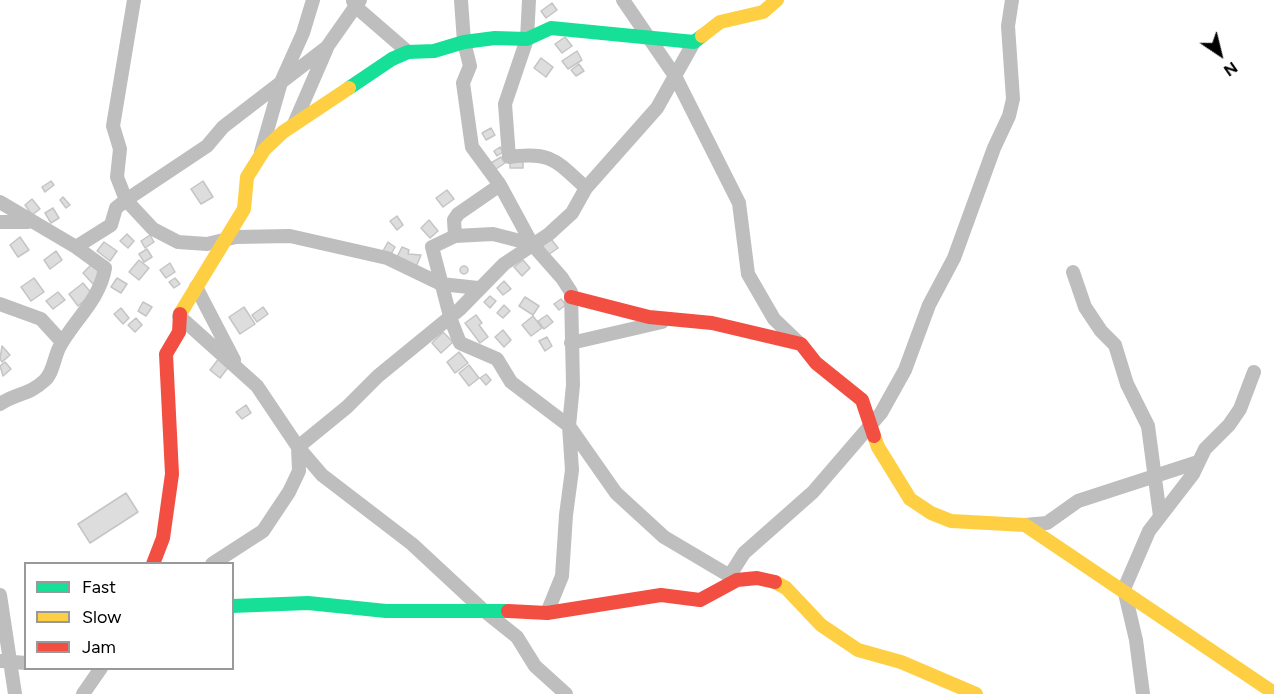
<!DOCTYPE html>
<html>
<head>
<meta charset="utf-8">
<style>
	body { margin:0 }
	#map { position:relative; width:1274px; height:694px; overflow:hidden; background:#fff; font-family:Figtree,sans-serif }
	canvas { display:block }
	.legend { position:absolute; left:24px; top:562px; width:210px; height:108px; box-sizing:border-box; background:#fff; border:2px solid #999; margin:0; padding:8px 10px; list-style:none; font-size:18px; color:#000 }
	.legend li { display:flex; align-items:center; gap:12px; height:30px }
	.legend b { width:30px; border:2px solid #999 }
	.north { position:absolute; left:1190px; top:24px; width:60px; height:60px; -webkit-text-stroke:4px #fff; paint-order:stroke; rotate:145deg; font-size:16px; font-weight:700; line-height:24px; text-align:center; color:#000 }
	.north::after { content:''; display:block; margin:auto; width:21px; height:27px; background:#000; clip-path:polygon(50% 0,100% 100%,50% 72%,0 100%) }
</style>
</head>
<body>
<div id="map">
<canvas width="1274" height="694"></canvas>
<ul class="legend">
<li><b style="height:8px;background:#16e098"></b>Fast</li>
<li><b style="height:8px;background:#ffcf43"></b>Slow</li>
<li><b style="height:8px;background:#f24e42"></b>Jam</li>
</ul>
<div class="north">N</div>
</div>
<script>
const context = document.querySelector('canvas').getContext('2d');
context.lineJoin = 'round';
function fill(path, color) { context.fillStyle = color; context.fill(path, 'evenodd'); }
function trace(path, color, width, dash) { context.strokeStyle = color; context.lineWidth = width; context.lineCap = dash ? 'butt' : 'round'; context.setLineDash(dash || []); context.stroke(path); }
const building = new Path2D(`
	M552 3 557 10 546 18 541 11Z
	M565 37 572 46 562 53 555 44Z
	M577 51 582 60 568 69 562 61Z
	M541 58 553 67 546 77 534 68Z
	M579 64 584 71 576 76 571 70Z
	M491 128 495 135 486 140 482 133Z
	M500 147 503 152 497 156 494 151Z
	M501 157 505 163 496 169 491 163Z
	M523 158V168H510V159Z
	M51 181 54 185 45 192 42 187Z
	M203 181 213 197 201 204 191 189Z
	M447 190 454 199 443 207 436 198Z
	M63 197 70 205 66 208 60 200Z
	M32 199 40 209 32 215 25 205Z
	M53 208 59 218 51 223 45 213Z
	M397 216 403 225 397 230 390 221Z
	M429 220 438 231 430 238 421 228Z
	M127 234 134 241 128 248 120 241Z
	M150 235 154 242 145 248 141 241Z
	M20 237 29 250 18 257 10 245Z
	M551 239 558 248 548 255 542 246Z
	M104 242 117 251 110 261 97 251Z
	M388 242 395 247 390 256 383 251Z
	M402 247 409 250 408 254 421 255 416 267 396 259Z
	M147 249 152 257 144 262 139 254Z
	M56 251 62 260 50 269 44 260Z
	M139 260 149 268 139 280 129 272Z
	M523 260 530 268 522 276 514 267Z
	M170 263 175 272 166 278 160 270Z
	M92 264 102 276 93 284 83 273Z
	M460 270a4 4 0 1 1 8 0a4 4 0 1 1-8 0Z
	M34 278 44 292 31 301 21 287Z
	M117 278 127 284 121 293 111 287Z
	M175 278 180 284 174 288 169 282Z
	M504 281 511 289 503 295 497 288Z
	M83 283 92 294 78 306 69 294Z
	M58 292 65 300 53 309 46 301Z
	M490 296 496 301 490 308 484 302Z
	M525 297 539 306 533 315 519 306Z
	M561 299 566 305 559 310 554 304Z
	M143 302 152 307 146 316 138 311Z
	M504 305 510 311 503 318 497 313Z
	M244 307 255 324 240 334 229 317Z
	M263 307 268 314 257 322 252 315Z
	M121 308 129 318 123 324 114 314Z
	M476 315 482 323 479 325 488 337 480 343 465 323Z
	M547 315 553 322 544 329 538 321Z
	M533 316 542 328 531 336 522 325Z
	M136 318 142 325 135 332 128 325Z
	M503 330 511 340 504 347 495 337Z
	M443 332 453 342 441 353 432 343Z
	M547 337 552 346 545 351 539 341Z
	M2 346 10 355 2 362 0 359Z
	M459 352 468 363 455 373 447 362Z
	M220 357 230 365 220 378 210 370Z
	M5 362 11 369 3 376 0 366Z
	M469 365 479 378 469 386 459 373Z
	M486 374 491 380 486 385 480 378Z
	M246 405 251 413 242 419 236 412Z
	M126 493 138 512 90 543 78 524Z`);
fill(building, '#ddd');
trace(building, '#c5c5c5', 1.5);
trace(new Path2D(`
	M134 0 113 126 120 149 117 177 126 200 153 229 178 242 207 244 236 237 290 236 387 258 441 284 478 288
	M461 0 464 42 470 66 463 83 472 147 500 185 532 244 562 278 571 292 573 385 569 426 572 470 566 515 562 576 547 613
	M529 0 527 39 505 104 509 157C552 151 556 161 586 188
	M623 0 675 76 739 203 748 274 774 319 798 342
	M353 1 356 7 408 52
	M294 124 327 48
	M261 152 281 82 303 33 313 0
	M500 185 458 214 454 220 455 236 493 234 532 244
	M0 202 76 247 105 268C100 300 73 321 59 348 54 358 53 374 44 381 29 395 16 393 0 404
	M0 222H28
	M455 236 432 247 451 320 460 343 497 359 511 382 569 426 616 493 664 537 735 579
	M76 247 111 225 116 208 126 200 207 146 223 127 327 47 360 0
	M1073 272 1085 307 1101 331 1115 345 1127 384 1148 426 1160 516
	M196 287 234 360
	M0 304 41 319 62 342
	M179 316 257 386 298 447 322 475 412 544 482 609 517 637 535 666 566 694
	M571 343 662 322
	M298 447 347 407 378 376 460 309 504 264 549 234 572 213 586 188 657 108 694 42
	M1025 525 1047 523 1078 501 1198 462
	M212 564 263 531 289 492 299 471 298 447
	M730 575 744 553 813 492 881 413 905 370 929 305 954 258 994 148 1009 116 1013 99 1008 26 1012 0
	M0 595 15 694
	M1 661 26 663
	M83 694 101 668
	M1143 694 1136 640 1124 589 1149 531 1193 474 1205 449 1229 425 1240 409 1254 372`), '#bebebe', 14);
trace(new Path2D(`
	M349 88 392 59 408 52 434 51 464 42 495 38 527 39 551 28 694 42 702 36
	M232 606 308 603 386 611H508`), '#16e098', 14);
trace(new Path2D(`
	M702 36 720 22 763 12 777 0
	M180 314 244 209 247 177 264 150 283 132 349 88
	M874 436 878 447 910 499 931 513 951 521 1025 525 1274 693
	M775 582 786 588 821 625 858 650 901 662 976 694`), '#ffcf43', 14);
trace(new Path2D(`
	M571 297 649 317 712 323 801 344 816 363 862 400 874 436
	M153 564 163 538 172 474 166 354 179 332 180 314
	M508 611 547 613 661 595 700 600 737 580 757 578 775 582`), '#f24e42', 14);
</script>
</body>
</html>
